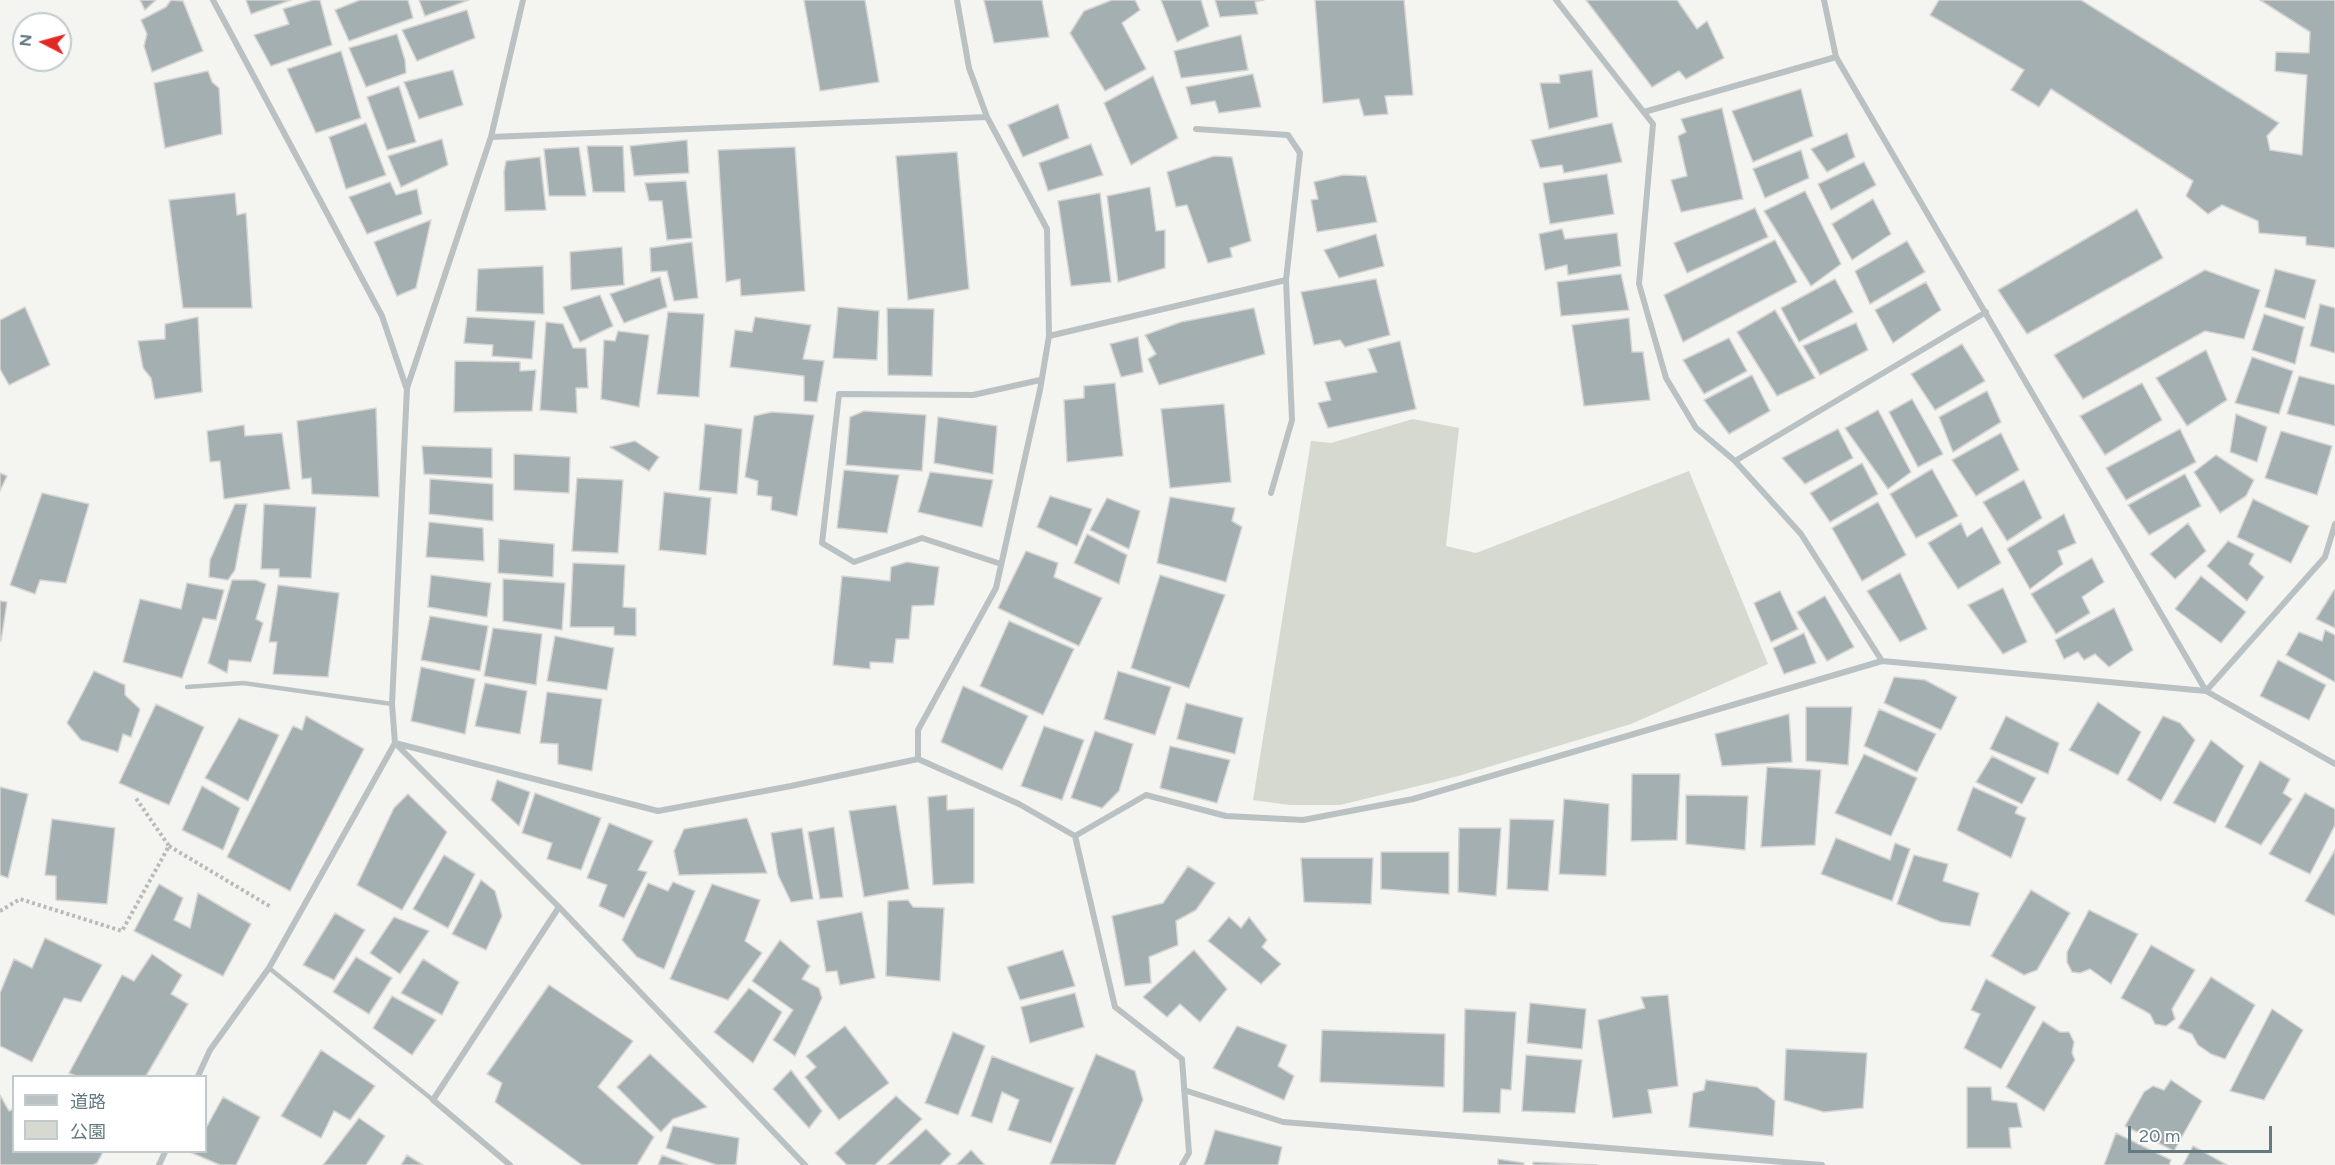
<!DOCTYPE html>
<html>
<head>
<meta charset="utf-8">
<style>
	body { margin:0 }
	#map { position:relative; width:2335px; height:1165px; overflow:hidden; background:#f4f4f0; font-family:Figtree,"Noto Sans JP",sans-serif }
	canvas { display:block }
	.legend { position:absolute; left:12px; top:1075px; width:195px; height:78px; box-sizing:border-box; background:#fff; border:2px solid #c1cacd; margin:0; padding:8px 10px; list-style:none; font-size:18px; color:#637a81 }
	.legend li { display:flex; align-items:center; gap:12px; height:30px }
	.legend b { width:30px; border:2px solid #c1cacd }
	.north { position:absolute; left:12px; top:12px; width:60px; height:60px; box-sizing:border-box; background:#fff; border:2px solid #c1cacd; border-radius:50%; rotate:276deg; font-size:16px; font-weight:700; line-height:24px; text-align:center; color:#637a81 }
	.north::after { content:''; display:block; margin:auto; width:21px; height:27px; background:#e22823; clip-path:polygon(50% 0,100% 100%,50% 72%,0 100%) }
	.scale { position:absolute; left:2128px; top:1126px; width:144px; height:27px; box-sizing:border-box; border:3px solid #637a81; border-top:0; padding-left:8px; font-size:18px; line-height:21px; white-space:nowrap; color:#637a81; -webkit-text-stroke:4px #fff; paint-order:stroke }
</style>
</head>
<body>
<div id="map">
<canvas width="2335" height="1165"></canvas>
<ul class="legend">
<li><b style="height:8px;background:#bac1c3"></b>道路</li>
<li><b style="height:16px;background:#d5d9cf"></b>公園</li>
</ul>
<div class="north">N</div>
<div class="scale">20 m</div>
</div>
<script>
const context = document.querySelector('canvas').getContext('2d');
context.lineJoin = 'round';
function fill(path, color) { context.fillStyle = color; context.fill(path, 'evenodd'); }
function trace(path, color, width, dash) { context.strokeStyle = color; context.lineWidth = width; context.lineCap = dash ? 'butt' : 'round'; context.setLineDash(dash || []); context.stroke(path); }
fill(new Path2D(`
	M1413 419 1459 428 1446 546 1476 553 1689 471 1768 664 1631 724 1455 777 1340 805H1290L1253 800 1311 441 1331 443Z`), '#d5d9cf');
const building = new Path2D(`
	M140 0H156L145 10Z
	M171 0 183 1 203 51 152 72 144 46 147 34 141 20 166 7Z
	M246 0H291L251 14Z
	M313 0H320L332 45 271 66 254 35 289 24 283 9Z
	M360 0H408L413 18 349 41 335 10Z
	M419 0H469L425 16Z
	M804 0H865L879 82 820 91Z
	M984 0H1042L1049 37 994 43Z
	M1112 0H1135L1140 10 1122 23 1146 69 1105 91 1070 33 1084 11Z
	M1161 0H1201L1209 26 1177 42Z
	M1215 0H1264L1255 2 1258 14 1220 17Z
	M1315 0H1404L1413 95 1385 96 1388 114 1364 116 1359 99 1323 103Z
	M1586 0H1677L1697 29 1707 21 1724 58 1686 79 1679 71 1652 87Z
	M1939 0H2081L2279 123 2267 136 2270 150 2302 155 2307 75 2275 71 2276 52 2309 53 2310 32 2260 0H2335V248L2306 245V237L2259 233 2258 221 2222 205 2208 214 2186 196 2193 181 2051 89 2039 107 2011 90 2024 70 1930 15Z
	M467 10 475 38 417 61 402 30Z
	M397 34 405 60 406 73 366 87 349 48Z
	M1241 35 1248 70 1181 78 1174 51Z
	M341 51 361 118 316 133 287 69Z
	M453 70 463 105 419 119 404 82Z
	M1592 70 1598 117 1549 129 1540 83H1560L1559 75Z
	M208 71 212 82 219 88 222 134 165 148 154 83Z
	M1253 74 1261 107 1219 113 1215 101 1191 105 1186 87Z
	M1153 76 1178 138 1131 165 1104 103Z
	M399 86 416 142 387 150 367 97Z
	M1801 89 1813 136 1753 162 1732 111Z
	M1058 104 1069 138 1023 157 1008 125Z
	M1722 108 1743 199 1681 212 1671 180 1687 176 1678 136 1686 132 1681 119Z
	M366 123 386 175 346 189 329 137Z
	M1612 123 1622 162 1564 173 1562 165 1540 168 1531 140Z
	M1847 133 1855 157 1827 172 1811 149Z
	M442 139 448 165 401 187 388 156Z
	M687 140 689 173 634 176 630 146Z
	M1091 144 1103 175 1048 191 1039 163Z
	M587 146H623L625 192H593Z
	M579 147 586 196H549L544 149Z
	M795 147 805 291 741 296 740 279 726 282 718 150Z
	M1801 150 1809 178 1765 198 1753 169Z
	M957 152 969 289 908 300 896 156Z
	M1214 156 1232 157 1251 241 1230 248 1232 257 1208 263 1187 205 1176 207 1167 172Z
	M540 157 546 210 505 211 504 172 506 161Z
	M1864 162 1876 185 1831 210 1818 184Z
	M1607 174 1614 214 1550 224 1543 183Z
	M1343 175 1366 176 1377 222 1317 232 1311 200 1318 199 1314 182Z
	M686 181 692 238 667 240 662 201H649L645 183Z
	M390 182 396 195 417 189 422 214 367 234 349 197Z
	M1150 187 1156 231 1165 230V268L1118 282 1107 196Z
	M1805 191 1841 264 1811 286 1764 211Z
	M235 193 237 215 246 213 252 308H183L169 200Z
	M1100 193 1111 282 1071 286 1058 201Z
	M1873 199 1891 234 1852 260 1832 224Z
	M1755 208 1768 237 1687 273 1674 243Z
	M2137 209 2163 258 2027 334 1998 290Z
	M431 220 416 288 397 296 374 242Z
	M1562 229 1565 239 1617 233 1621 266 1568 275 1567 265 1545 270 1539 234Z
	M1376 234 1384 266 1339 278 1324 250Z
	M1775 240 1797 282 1683 342 1664 295Z
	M1907 241 1925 272 1870 304 1855 271Z
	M692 242 698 298 674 301 667 271 651 272 650 248Z
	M622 247 624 285 571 290 570 252Z
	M543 266 544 314 476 311 478 269Z
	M2275 269 2316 280 2305 319 2265 307Z
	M2205 270 2260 290 2244 339 2205 331 2083 399 2054 355Z
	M1621 274 1629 310 1561 316 1557 282Z
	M660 277 667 307 624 323 610 294Z
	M1376 279 1390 335 1345 347 1340 340 1314 345 1301 292Z
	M1835 279 1853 312 1799 342 1781 308Z
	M1926 282 1941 310 1893 343 1875 310Z
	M600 295 613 326 580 342 563 307Z
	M2320 304 2335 308V353L2310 346Z
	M25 307 50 365 9 385 0 369V320Z
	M838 307 879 311 877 360 833 358Z
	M887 308 934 309 932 376 888 375Z
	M1254 308 1265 354 1159 385 1148 359 1156 354 1145 335 1181 322Z
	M1775 310 1815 378 1777 396 1737 332Z
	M668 312 704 314 699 397 657 394Z
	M2264 314 2304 327 2295 364 2252 350Z
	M198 317 202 392 155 399 151 378 143 368 138 341 165 339V324Z
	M467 317 535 321 532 359 492 356 493 345 464 343Z
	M755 317 811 325 803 359 824 361 817 402 804 401V376L730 367 735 330 752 332Z
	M1629 318 1632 352H1643L1650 400 1584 406 1572 325Z
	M546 322 563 324 573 348H586L588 388H576L577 413 540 410Z
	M1856 323 1868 350 1820 375 1803 346Z
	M618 331 649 335 639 407 601 399 604 340 615 341Z
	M1138 337 1143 372 1121 377 1110 344Z
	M1729 338 1747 371 1704 394 1683 360Z
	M1400 341 1416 409 1328 428 1318 403 1331 400 1325 382 1377 372 1368 349Z
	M1962 344 1985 381 1935 410 1911 374Z
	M2206 350 2227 400 2187 426 2156 378Z
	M2252 357 2293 371 2279 414 2235 403Z
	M455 361 520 362V371L536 370 532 411 454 412Z
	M1752 375 1770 411 1729 434 1704 400Z
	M2299 376 2335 385V426L2287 414Z
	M1115 383 1123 456 1067 462 1064 400 1084 398V386Z
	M2142 383 2162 420 2105 455 2080 416Z
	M1987 391 2001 422 1953 452 1939 417Z
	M1912 399 1943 454 1918 467 1889 412Z
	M1224 404 1231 482 1170 488 1161 409Z
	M376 408 379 497 312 494 311 478 302 479 297 421Z
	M1878 410 1911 472 1888 489 1845 428Z
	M864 411 926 415 922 471 846 465 850 417Z
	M772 412 814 415 797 516 771 510 772 497 757 495 758 481 745 477 754 416Z
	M2236 414 2267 427 2257 462 2230 452Z
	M938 417 997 426 993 474 934 463Z
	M705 424 742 429 737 494 699 490Z
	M244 425 245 436 282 433 290 489 224 499 220 461 210 462 207 431Z
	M1838 429 1853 458 1805 484 1782 458Z
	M2180 429 2196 462 2126 500 2106 468Z
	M2281 431 2332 446 2317 495 2265 478Z
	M2001 433 2019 470 1976 496 1952 460Z
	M635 441 659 457 649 471 610 447Z
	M422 446 492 448V478L424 474Z
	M514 454 570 457 569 493 514 490Z
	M2216 455 2254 480 2246 496 2220 513 2194 472Z
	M1862 463 1878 494 1830 522 1810 493Z
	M1932 469 1958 516 1916 538 1890 494Z
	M844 470 899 475 887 533 837 528Z
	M930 472 993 480 982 527 918 512Z
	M0 473 7 476 0 491Z
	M2185 474 2201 506 2149 535 2128 505Z
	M577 478 623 480 618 553 572 551Z
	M430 479 493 484V521L429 514Z
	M2024 480 2042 518 2007 541 1983 502Z
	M664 492 711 498 706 555 659 550Z
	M42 493 89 504 66 583 40 580 35 594 10 585Z
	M1050 496 1092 509 1077 546 1037 527Z
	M1170 497 1235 508 1232 521 1242 527 1226 582 1157 563Z
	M1107 498 1140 511 1129 549 1090 530Z
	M2253 499 2309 526 2291 563 2237 537Z
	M1878 502 1906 555 1862 581 1832 528Z
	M235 504H247L235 570 228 580 209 577 210 560Z
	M264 504 316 507 311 578 279 577V569H261Z
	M2064 514 2076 543 2058 551 2063 564 2030 589 2007 549Z
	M429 522 483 528 484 561 426 557Z
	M1961 523 1967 537 1982 527 2001 563 1958 589 1928 543Z
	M2188 523 2206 551 2175 579 2150 554Z
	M1087 534 1127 555 1119 584 1074 563Z
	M499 539 554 544 553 577 498 573Z
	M2228 541 2254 554 2249 564 2264 577 2247 601 2207 566Z
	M1026 551 1058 563 1054 577 1102 598 1079 646 998 608Z
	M2092 558 2104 582 2082 597 2090 613 2056 634 2031 594Z
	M907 562 939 567 934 605 912 606 909 639H896L893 663 870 662V669L833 665 842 576 890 581 891 567Z
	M573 563 625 565 623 607 636 608V636L614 635V627H570Z
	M1900 573 1927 629 1900 642 1867 591Z
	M431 575 491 583 487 617 428 607Z
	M1160 575 1225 595 1189 688 1131 668Z
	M2201 576 2246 612 2221 643 2175 609Z
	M503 579 565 583 562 630 503 621Z
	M232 580H256L266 584 256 619 263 623 251 662 229 660 227 673 208 663Z
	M187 583 224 590 216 620 203 618 182 678 123 662 140 599 181 609Z
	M278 585 339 593 328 677 273 674 277 642H269Z
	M2003 588 2027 642 2003 654 1968 605Z
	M2334 590H2335V628L2316 619Z
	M1780 591 1798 629 1771 642 1754 603Z
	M1825 596 1854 647 1827 661 1797 612Z
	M0 601 7 602 1 641H0Z
	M2114 608 2133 650 2109 667 2095 654 2084 660 2078 652 2064 659 2055 640Z
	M430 616 488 626 480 671 421 660Z
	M1009 621 1074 649 1043 715 980 686Z
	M493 628 542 634 536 685 484 676Z
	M2325 630 2335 635V682L2286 655 2299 632 2322 641Z
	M1804 633 1816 663 1784 674 1773 648Z
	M555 636 614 648 607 690 547 681Z
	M2278 660 2326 685 2309 720 2260 696Z
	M421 667 475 679 465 734 411 721Z
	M94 671 125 685V695L140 709 131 737 123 734 118 752 81 740 67 723Z
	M1118 671 1171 687 1155 735 1104 719Z
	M1894 677 1925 680 1957 697 1941 730 1884 703Z
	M485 683 527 691 520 734 475 726Z
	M963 686 1028 716 1002 770 941 742Z
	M547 692 602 699 592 771 558 764V744L540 743Z
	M2098 702 2141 732 2118 775 2069 750Z
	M1186 703 1243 718 1235 754 1177 739Z
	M156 704 204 727 169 805 119 783Z
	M1806 707H1852L1848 765 1806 761Z
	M1879 709 1936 734 1917 772 1864 746Z
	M1789 714 1792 762 1722 766 1715 734Z
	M306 716 364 749 290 891 227 857 293 726 302 730Z
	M2006 716 2059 743 2048 774 1990 749Z
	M2163 716 2180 723 2195 740 2161 801 2127 780Z
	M239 718 279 735 248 801 205 778Z
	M1044 726 1084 740 1062 800 1021 786Z
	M1095 731 1133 744 1119 791 1102 808 1071 798Z
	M2211 740 2244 766 2215 823 2173 803Z
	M1170 746 1230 760 1217 803 1160 788Z
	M1864 754 1917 778 1891 836 1835 813Z
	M1992 756 2036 778 2022 804 1976 782Z
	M2260 761 2290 779 2283 793 2292 799 2261 845 2225 827Z
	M1767 767 1821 770 1815 845 1761 847Z
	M1632 774H1680L1677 840 1631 841Z
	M497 780 530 792 519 826 491 800Z
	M202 786 240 808 223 850 182 830Z
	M0 787 28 794 8 878 0 875Z
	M1973 787 2018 807 2015 813 2026 818 2011 858 1957 830Z
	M535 793 601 818 581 870 547 859 552 843 522 833Z
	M2305 793 2335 809V825L2310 874 2269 854Z
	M408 794 447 832 402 910 357 885 394 808Z
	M947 795V810L974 808V883L933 885 928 797Z
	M1686 795 1748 796 1745 850 1686 844Z
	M1564 799 1609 804 1606 876 1559 874Z
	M896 805 909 889 864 897 849 811Z
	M747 818 767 873 679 875 674 851 684 829Z
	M52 819 115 828 107 904 56 900V876L45 875Z
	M1510 819 1554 820 1548 891 1507 889Z
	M609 823 653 841 638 870 647 872 624 918 599 906 607 885 587 878Z
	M834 827 843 897 820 899 808 832Z
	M802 828 813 899 791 902 778 875 771 833Z
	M1459 828H1501L1496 896 1458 892Z
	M1836 838 1890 860 1895 843 1910 849 1892 901 1821 874Z
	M2335 850V916L2305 901Z
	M1381 852H1449V894L1381 889Z
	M444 855 475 874 448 928 413 909Z
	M1914 855 1948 864 1943 881 1979 893 1970 926 1941 922 1897 904Z
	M1301 858H1373L1371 904 1304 902Z
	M1188 866 1215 883 1196 910 1176 921 1178 945 1149 957 1151 983 1125 986 1112 916 1163 903Z
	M481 880 495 891 502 916 486 950 452 934Z
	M673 882 695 891 664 969 637 957 622 940 648 883 668 891Z
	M159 884 183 898 174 920 190 928 198 893 251 924 223 976 134 931Z
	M712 884 760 900 745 941 762 953 728 1000 670 979Z
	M2031 890 2070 913 2037 970 2024 975 1991 956Z
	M908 900 913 907 944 908 940 981 886 976 888 901Z
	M2089 910 2138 934 2111 984 2090 969 2080 973 2072 972 2067 962V952Z
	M862 912 875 978 840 985 837 971 826 972 817 921Z
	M335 913 365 930 334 980 303 965Z
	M394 917 429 931 400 974 370 953Z
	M1229 917 1241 928 1249 917 1267 940 1262 947 1281 964 1261 984 1208 941Z
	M45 938 102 965 81 1002 64 998 32 1062 0 1046V993L14 959 32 968Z
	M780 940 810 966 802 979 819 988 822 998 795 1056 773 1040 793 1010 752 981Z
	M2151 945 2195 970 2172 1009 2175 1019 2166 1026 2155 1024 2150 1014 2121 998Z
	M1063 950 1075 986 1020 1000 1007 967Z
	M1194 950 1227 989 1200 1022 1180 1004 1167 1017 1143 997Z
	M152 954 182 975 171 994 188 1004 146 1076H76L69 1073 122 975 134 981Z
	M356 957 392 978 369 1014 333 992Z
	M423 959 459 982 442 1015 401 993Z
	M2211 977 2255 1005 2225 1059 2211 1054 2198 1045 2192 1034 2178 1028Z
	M1986 979 2036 1007 2001 1069 1964 1048 1980 1014 1971 1010Z
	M549 985 633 1041 598 1087 654 1137 637 1165H582L495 1102 502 1083 487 1074Z
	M749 988 782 1012 753 1063 714 1032Z
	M1075 993 1084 1027 1030 1043 1021 1007Z
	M1668 995 1678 1086 1648 1090 1652 1113 1613 1118 1598 1020 1645 1008 1641 997Z
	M392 996 436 1020 412 1055 373 1028Z
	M1530 1003 1586 1009 1582 1049 1527 1043Z
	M1465 1009 1516 1012 1511 1090 1501 1089 1500 1113 1463 1112Z
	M2272 1009 2303 1030 2264 1100 2230 1091Z
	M2043 1021 2060 1032H2069L2074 1042 2072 1053 2075 1060 2044 1111 2006 1087Z
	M845 1026 889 1083 839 1120 805 1077 816 1067 806 1056Z
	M1237 1026 1287 1045 1278 1066 1294 1076 1284 1100 1213 1068Z
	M1322 1030 1445 1034 1444 1087 1320 1082Z
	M953 1032 985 1046 958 1115 925 1103Z
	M1786 1049 1867 1053 1863 1108 1824 1112 1784 1100Z
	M321 1050 375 1086 350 1120 334 1111 321 1138 281 1116Z
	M650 1054 707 1107 673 1119 661 1132 617 1087Z
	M1096 1054 1135 1071 1143 1100 1115 1165 1050 1164Z
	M1526 1055 1582 1060 1575 1113 1522 1111Z
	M992 1056 1074 1088 1051 1143 1008 1130 1019 1100 1002 1092 992 1123 971 1116Z
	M791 1070 822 1111 809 1128 773 1089Z
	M1706 1080 1757 1087 1775 1101 1773 1136 1689 1127 1693 1093 1704 1090Z
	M2171 1080 2202 1101 2174 1151 2125 1126 2144 1092 2153 1086 2164 1090Z
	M1967 1087H1991L1992 1100 2017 1103 2022 1127 2009 1128 2011 1148H1967Z
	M0 1095 9 1111 14 1109V1152H103L97 1163 93 1165H0Z
	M896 1096 922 1119 875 1165H847L835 1153Z
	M223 1097 260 1117 236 1165H220L192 1153 193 1152H206V1128Z
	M359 1118 385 1136 366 1165H323Z
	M673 1126 739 1138 736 1165H717L666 1148Z
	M926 1129 951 1154 940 1165H887Z
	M1215 1130 1282 1147 1278 1165H1204Z
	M2116 1133 2171 1160 2169 1165H2104Z
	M2193 1146 2227 1165H2183Z
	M971 1150 985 1165H956Z
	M407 1155 423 1165H401Z
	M662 1155 688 1165H658Z
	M1498 1159 1524 1163V1165H1498Z
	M1533 1162 1597 1165H1533Z`);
fill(building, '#a4afb2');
trace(building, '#d6d5d3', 1.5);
trace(new Path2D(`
	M169 846 271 907
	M0 911 20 899 122 931 169 846 135 797`), '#b7bbbc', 4, [3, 3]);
trace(new Path2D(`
	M187 687 243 683 392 704
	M269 968 433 1100`), '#bac1c3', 4.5);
trace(new Path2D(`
	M213 0 382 316 406 387
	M1556 0 1653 124 1639 284 1666 378 1696 428 1735 461 1801 534 1882 661 2206 691 2325 557 2335 524
	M1824 0 1836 57 2206 691 2335 764
	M1644 112 1836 57
	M1196 129 1288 135 1300 153 1286 280 1292 420 1271 493
	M491 137 987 117
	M1049 336 1286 280
	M1735 461 1986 312
	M1001 564 922 538 854 562 822 543 839 394 973 395 1040 380
	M395 743 658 811 791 786 918 759 1019 804 1075 836 1115 1007 1182 1059 1189 1153 1182 1165
	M395 743 559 907 805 1165
	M918 759V730L996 588 1040 390 1049 336 1047 229 987 117 969 68 957 0
	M1075 836 1146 795 1226 816 1303 820 1413 799 1882 661
	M198 1076 210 1050 269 968 395 743 392 704 407 388 491 137 523 0
	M1184 1090 1283 1122 1822 1165
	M159 1165 165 1152
	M510 1165 433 1100 559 907`), '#bac1c3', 6);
</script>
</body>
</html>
